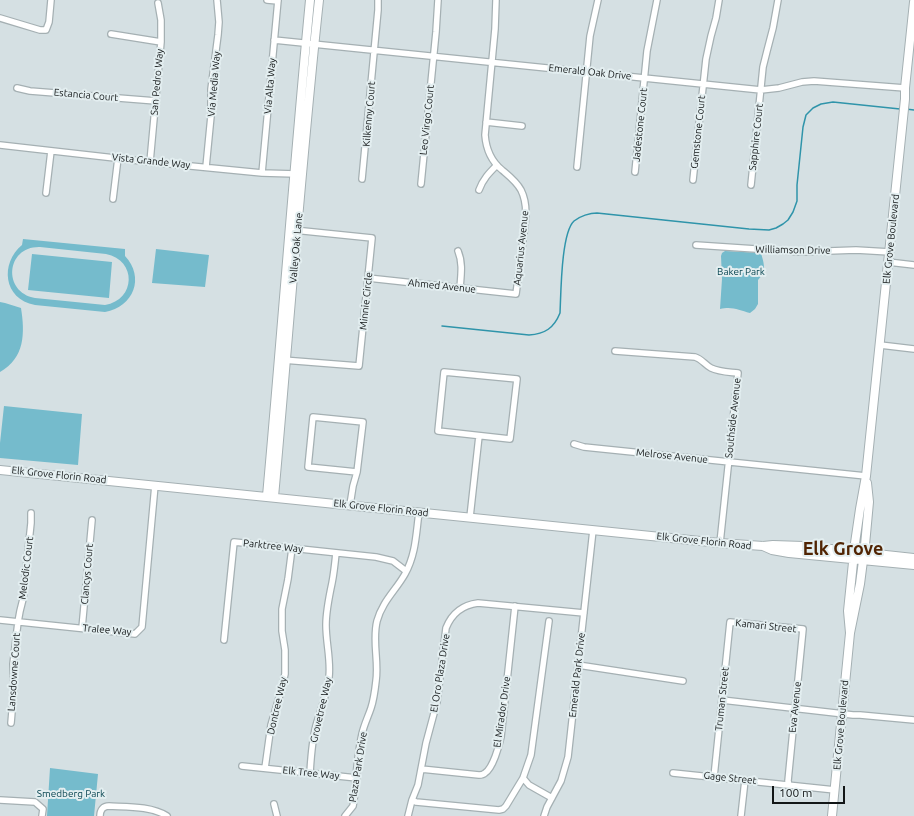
<!DOCTYPE html>
<html>
<head>
<meta charset="utf-8">
<style>
	body { margin:0 }
	#map { position:relative; width:914px; height:816px; overflow:hidden; background:#d5e0e3; font-family:Ubuntu,sans-serif }
	canvas { display:block }
	.scale { position:absolute; left:772px; top:786px; width:73px; height:18px; box-sizing:border-box; border:2px solid #121617; border-top:0; padding-left:5px; font-size:12px; line-height:14px; white-space:nowrap; color:#121617; -webkit-text-stroke:3px #e3eef0; paint-order:stroke }
</style>
</head>
<body>
<div id="map">
<canvas width="914" height="816"></canvas>
<div class="scale">100 m</div>
</div>
<script>
const context = document.querySelector('canvas').getContext('2d');
context.lineJoin = 'round';
function fill(path, color) { context.fillStyle = color; context.fill(path, 'evenodd'); }
function trace(path, color, width, dash) { context.strokeStyle = color; context.lineWidth = width; context.lineCap = dash ? 'butt' : 'round'; context.setLineDash(dash || []); context.stroke(path); }
function write(font, color, halo, rows, align = 'center') {
  context.font = font + ' Ubuntu,sans-serif'; context.lineWidth = 4; context.setLineDash([]); context.textBaseline = 'middle'; context.strokeStyle = halo; context.fillStyle = color; for (const [text, x, y, turn = 0] of rows) {
    context.save(); context.translate(x, y); context.rotate((+turn || 0) * Math.PI / 180); context.textAlign = isNaN(turn) ? turn : align; if (halo) context.strokeText(text, 0, 0); context.fillText(text, 0, 0); context.restore();
  }
}
fill(new Path2D(`
	M23 239 125 249V256C145 277 134 307 105 312L35 305C3 299 0 263 22 245ZM40 247 106 254C137 260 136 300 105 305L35 298C2 292 6 246 40 247Z
	M156 249 209 255 205 287 152 283Z
	M725 251 761 253C764 264 767 271 758 280V304L755 309 750 313C739 310 732 306 720 309L722 279 721 256 722 253Z
	M32 254 112 262 109 298 28 290Z
	M0 302 5 303 21 308C25 333 25 358 0 372Z
	M4 406 82 414 78 465 0 458V443Z
	M50 768 98 774 94 816H47Z`), '#75bbcc');
trace(new Path2D(`
	M906 109 914 110
	M442 326 529 335C545 334 554 328 560 313 561 294 561 233 574 221 580 216 590 213 597 213L749 229 769 230 776 228 783 224 788 220 793 212 797 201V185L803 127 806 115 813 108 821 104 833 102 900 109`), '#2f94aa', 1.5);
const street = new Path2D(`
	M267 0 278 1
	M0 18 40 30H46L49 22 51 0
	M111 34 161 42
	M274 40 761 90 779 88 802 82 814 81 905 88
	M17 88 30 91 156 101
	M486 122 522 126
	M0 145 150 162 262 173 296 174
	M150 162 161 42V20L158 3
	M206 167 211 116V89L218 35 219 22 217 0
	M577 167 590 36 598 0
	M635 172 647 51 657 0
	M262 173 278 0
	M362 179 378 10V0
	M693 180 706 59 711 36 716 18 719 0
	M421 184 436 32 438 0
	M751 185 763 67 767 51 773 28 778 0
	M479 190C483 179 489 173 497 165
	M46 193 51 151
	M113 199 118 158
	M696 245 801 252 856 250 890 252
	M458 251C463 263 461 275 460 288
	M888 262 914 265
	M368 278 516 294C518 278 520 263 522 248 524 229 530 208 521 190 516 181 509 176 502 170 491 161 486 148 485 135L495 29 496 0
	M880 345 914 349
	M615 351 695 357C702 359 705 365 711 368 719 372 730 372 738 373L720 543
	M283 360 359 366 372 238 294 230
	M444 372 517 379 510 439 438 431Z
	M313 417 363 422 357 472 308 467Z
	M574 444 584 447 866 476
	M350 505 353 486 357 472
	M470 517 479 436
	M0 620 135 634 142 627 155 485
	M82 628 92 520
	M224 640 234 542 376 557 393 561 406 571
	M578 665 683 681
	M722 700 853 715H860L914 720
	M11 723 14 688 13 664 18 622 20 611 23 599 31 523V513
	M242 766 357 778
	M265 768 271 725 281 691 285 674V650L282 631V609L288 579 292 548
	M421 769 479 775C481 775 483 775 485 773 493 768 499 746 501 737L515 606
	M310 773C311 756 312 738 317 722 322 707 327 693 329 677 331 660 326 643 326 625 326 611 329 597 332 583 334 573 335 563 336 553
	M673 773 835 790
	M714 777 730 622 803 629 788 781 789 785
	M523 778 529 785 552 798
	M0 800 35 802 43 809 42 816
	M412 800 416 802 499 810 503 809 506 806 523 778 531 755 549 621
	M274 804 277 816
	M100 816C100 810 103 806 109 806 128 807 151 806 167 816
	M345 816 353 806 354 800C356 778 357 756 362 734 364 725 368 717 371 708 374 699 375 690 376 681 379 661 372 641 377 621 382 602 396 590 405 574 416 554 416 534 419 512
	M408 816 412 800 418 785 426 743 437 702 446 628C452 613 462 605 478 603L584 613
	M544 816 547 807 561 781 568 757 593 530
	M741 816 745 780`);
const secondary = new Path2D(`
	M0 470 720 543 763 546 773 545 803 546 914 558
	M267 496C282 331 294 165 310 0
	M274 497C289 331 301 165 319 0
	M763 546 772 550 789 553 914 565
	M850 633 848 611 855 543 860 509 866 476 905 99V88L914 2
	M832 816 850 633 860 584 865 545 869 502 867 483`);
trace(street, '#a5b0b3', 8);
trace(secondary, '#a5b0b3', 10);
trace(street, '#fff', 5.5);
trace(secondary, '#fff', 8);
write('10px', '#121617', '#e3eef0', [
	["Emerald Oak Drive",590,72,6],
	["San Pedro Way",157,82,-85],
	["Via Media Way",214,84,-85],
	["Via Alta Way",270,86,-85],
	["Estancia Court",86,95,5],
	["Kilkenny Court",369,114,-85],
	["Leo Virgo Court",427,120,-84],
	["Jadestone Court",640,125,-84],
	["Gemstone Court",698,132,-84],
	["Sapphire Court",756,137,-84],
	["Vista Grande Way",151,161,6],
	["Elk Grove Boulevard",891,239,-84],
	["Valley Oak Lane",296,248,-85],
	["Aquarius Avenue",521,248,-84],
	["Williamson Drive",793,250,1],
	["Ahmed Avenue",442,286,6],
	["Minnie Circle",366,301,-84],
	["Southside Avenue",733,418,-84],
	["Melrose Avenue",672,456,6],
	["Elk Grove Florin Road",59,475,6],
	["Elk Grove Florin Road",381,508,6],
	["Elk Grove Florin Road",704,541,6],
	["Parktree Way",273,546,6],
	["Melodic Court",26,568,-83],
	["Clancys Court",87,574,-85],
	["Kamari Street",766,626,6],
	["Tralee Way",107,630,5],
	["Lansdowne Court",14,672,-86],
	["El Oro Plaza Drive",440,673,-81],
	["Emerald Park Drive",577,675,-84],
	["Truman Street",722,699,-84],
	["Dontree Way",277,706,-77],
	["Eva Avenue",795,707,-84],
	["Grovetree Way",321,710,-77],
	["El Mirador Drive",502,712,-82],
	["Elk Grove Boulevard",841,725,-85],
	["Plaza Park Drive",358,767,-81],
	["Elk Tree Way",311,773,6],
	["Gage Street",730,778,6]
]);
write('10px', '#013f4b', '#e3eef0', [
	["Baker Park",741,272],
	["Smedberg Park",71,794]
]);
write('bold 18px', '#512403', '#e3eef0', [
	["Elk Grove",843,549]
]);
</script>
</body>
</html>
